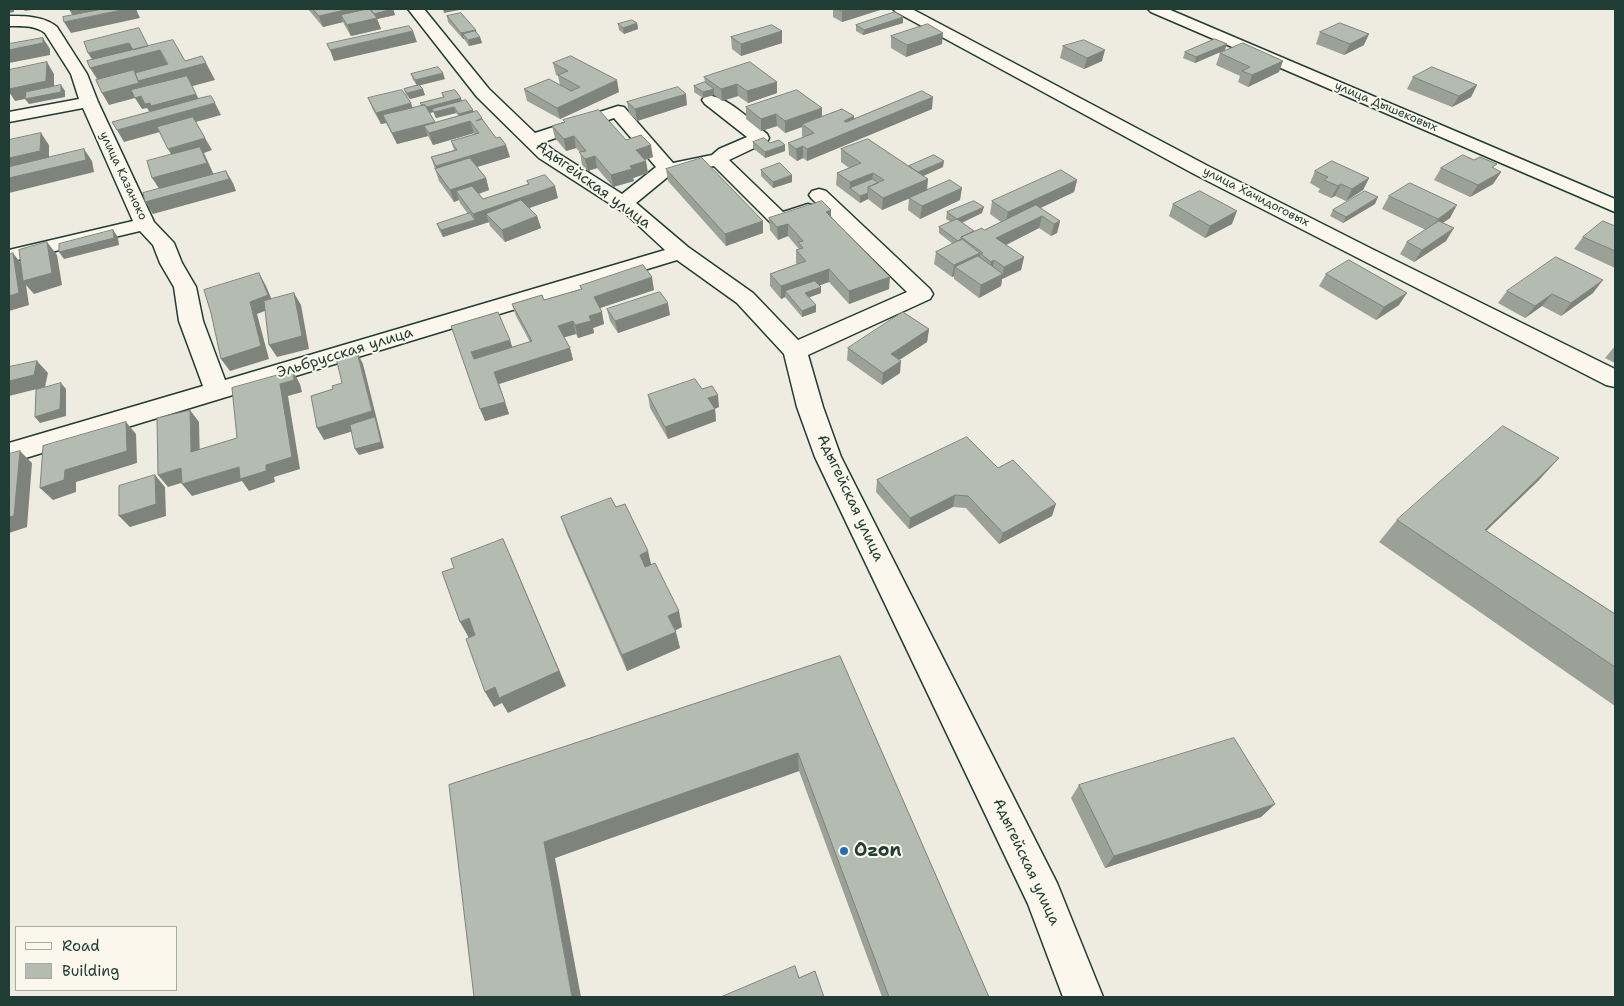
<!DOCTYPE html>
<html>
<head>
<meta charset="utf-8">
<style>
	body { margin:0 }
	#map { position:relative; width:1624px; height:1006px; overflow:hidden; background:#eeece1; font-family:"Shantell Sans",sans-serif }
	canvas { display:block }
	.frame { position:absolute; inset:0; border:10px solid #1f3d34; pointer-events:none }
	.legend { position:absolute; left:15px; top:926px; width:162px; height:65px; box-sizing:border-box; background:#fbf7ec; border:1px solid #a3ada2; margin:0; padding:6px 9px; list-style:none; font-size:15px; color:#1f3d34 }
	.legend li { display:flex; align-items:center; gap:10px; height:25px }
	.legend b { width:25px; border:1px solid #a3ada2 }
</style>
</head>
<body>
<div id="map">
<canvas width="1624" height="1006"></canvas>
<div class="frame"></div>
<ul class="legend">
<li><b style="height:6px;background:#fbf7ec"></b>Road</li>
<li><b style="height:14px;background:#b4bbb0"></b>Building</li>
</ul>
</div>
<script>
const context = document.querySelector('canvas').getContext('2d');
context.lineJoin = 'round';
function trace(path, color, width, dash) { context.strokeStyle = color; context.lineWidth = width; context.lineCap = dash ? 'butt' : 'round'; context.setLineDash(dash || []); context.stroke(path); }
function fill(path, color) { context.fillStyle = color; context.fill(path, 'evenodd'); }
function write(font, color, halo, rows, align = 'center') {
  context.font = font + ' "Shantell Sans",sans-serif'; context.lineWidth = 4; context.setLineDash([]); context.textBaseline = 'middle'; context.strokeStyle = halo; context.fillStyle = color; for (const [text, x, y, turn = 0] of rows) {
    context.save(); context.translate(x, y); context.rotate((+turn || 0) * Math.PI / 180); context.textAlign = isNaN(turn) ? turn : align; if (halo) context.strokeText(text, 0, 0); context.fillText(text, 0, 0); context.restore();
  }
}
const minor = new Path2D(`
	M408 9H424L489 89 535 133 618 106 624 107 673 163 712 155 719 149 747 137 705 104 702 100 705 96C723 92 753 122 767 134L769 138 767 142 729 160 783 212 808 204 815 206 818 210 815 214 779 226 772 224 714 166 670 175 636 203 688 247 753 293 798 340 907 292 812 199 809 195 812 191 819 189 826 191 930 289 933 294 930 299 808 355 823 407 841 457 1057 883 1103 997H1063L1028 904 815 457 797 407 784 354 737 303 677 260 9 463V443L203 386 179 321 174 287 160 263 153 245 140 231 9 262V250L133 221 83 108 9 122V112L79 99 71 74 45 33C35 25 21 26 9 26V16C25 16 44 16 57 27L87 74 98 102 154 222 174 243 182 263 196 287 203 321 225 380 665 250 626 214 539 158 477 97ZM614 118 656 167 622 194 553 150 544 142Z
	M893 9H912L1208 166 1372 249 1615 369V387L1606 385 1194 174 896 12Z
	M1148 9H1168L1615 199V212L1151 12Z`);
trace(minor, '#1f3d34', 3);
fill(minor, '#fbf7ec');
fill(new Path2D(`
	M308 9H393L395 15 377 19 381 29 351 36 345 26 343 22 323 27Z
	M833 9H880V10L842 22 833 17Z
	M447 16 476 30V32L480 37 482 43 469 46 464 39H463L448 22Z
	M637 23 638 29 624 34 619 30 618 24Z
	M903 23 863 35 856 31V25Z
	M782 31V43L741 56 732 49 731 37Z
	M1320 32 1364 45 1344 55 1316 44Z
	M891 36 942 44 906 57 891 48Z
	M1063 46 1102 61 1084 69 1060 58Z
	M1225 50 1195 63 1183 58 1185 52Z
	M1220 53 1279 72 1248 87 1238 82 1240 76 1216 65Z
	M553 63 619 92 560 119 527 101 524 89 560 85 558 76 556 75Z
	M411 74 445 79 420 85 425 95 410 99 406 95 404 89 417 85 413 80Z
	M704 77 777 82V93L748 103 738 96 722 101 714 95 703 98 694 92V86L705 82Z
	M1413 77 1477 85 1471 97 1452 107 1407 89Z
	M442 93 462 101 474 112 482 118 483 120 510 157 477 167 486 178 489 190 479 194 483 199 528 184 527 181 558 198 529 208 537 216 541 228 505 242 490 226 489 222 443 237 439 230 437 224 468 214 460 203 459 200 454 202 439 181 431 157 454 150 451 141 474 135V133L433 145 428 136 397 144 386 123 381 124 373 110 368 98 413 108 421 106 420 103 443 97ZM433 112 436 118 456 113 459 116 435 123 430 113Z
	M627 102 687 105 637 121 629 113Z
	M746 107 822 117 854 116V118L932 109 807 161 803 158 797 161 789 155 788 143 803 137 802 136V127L785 133 777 126 761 131 746 119Z
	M563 120 626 140 653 157 645 160 648 173 633 178 634 181 613 187 597 168 588 171 582 165 580 152 576 148 566 151 555 138 552 126 564 122Z
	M753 142 785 145V151L765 158 753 148Z
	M841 149 909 166 943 167 924 176 927 190 960 200 920 219 908 210 909 198 882 210 868 199 860 203 836 185 837 173 849 168 841 162Z
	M1441 168 1501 172 1493 184 1470 197 1434 180Z
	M666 169 763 221V233L726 246 668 181Z
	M761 170 792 182 773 188 761 176Z
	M1315 171 1369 178 1363 190 1346 201 1335 196 1331 198 1318 192 1320 189 1310 183Z
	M1077 180 1074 192 1040 208 1060 221 1057 233 1051 236 1039 228 1006 245 1024 257 1021 270 1002 279 1001 286 979 298 954 279V276L952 277 934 264 936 252 953 244 939 233V227L951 222 946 219 947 212 982 213 962 223 974 231 984 230 1001 222 990 214 992 201Z
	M1389 196 1450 218 1442 223 1446 241 1414 262 1400 254 1407 242 1426 230 1382 209Z
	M1173 204 1232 224 1205 238 1169 216Z
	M1375 204 1343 223 1330 216 1333 210Z
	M831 210V216L889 289 849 304 829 282 819 285 821 293 809 297 816 312 802 317 785 297 781 299 770 286V274L797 264 796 263V250L799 249 798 248 788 236 778 240 770 230 769 218Z
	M1615 226V268L1574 249 1583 237Z
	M1326 274 1399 305 1376 320 1319 286Z
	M580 286 654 290 600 308 604 324 593 328 594 333 578 338 576 334 564 337 570 348 573 360 499 384 509 414 485 421 510 340 512 347 530 342 516 316 512 304 544 300 581 289Z
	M1507 291 1593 293 1561 316 1542 306 1525 318 1498 303Z
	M607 309 670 315 618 333 610 321Z
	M929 329 927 342 899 360 900 373 882 385 847 360 848 348Z
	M1615 346V363L1605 358Z
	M702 389 719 407 715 409 716 421 668 439 650 408 648 395Z
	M1559 458 1538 481 1486 531 1614 613 1615 611V706L1379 542 1397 520Z
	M998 468 1052 516 999 544 966 508 953 507 909 529 876 492 877 480Z
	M616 507 651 564 682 627 675 630 680 648 627 671 567 534 561 517Z
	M840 656 989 997H882L799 771 555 858 449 785Z
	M1079 785 1275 804 1261 817 1105 868 1071 798Z`), '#9ba197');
fill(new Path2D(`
	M9 9H14V12L9 13Z
	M23 9H38L25 11Z
	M69 9H108L74 18Z
	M126 9H136L140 18 71 33 64 22Z
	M349 9H393L395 15 377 19 381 29 351 36 347 25 341 15 343 22 323 27 319 16Z
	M443 9H464L444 13Z
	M850 9H880V10L842 22V11Z
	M903 17V23L863 35 864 30Z
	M637 23 638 29 624 34 623 28Z
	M476 30 477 35 463 34 464 39H463L461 33Z
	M413 31 417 42 334 61 330 50Z
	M782 31V43L741 56V44Z
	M943 33 942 44 906 57 907 45Z
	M1369 34 1364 45 1344 55 1350 44Z
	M480 37 482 43 469 46 468 40Z
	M43 38 50 49V55L9 63V50Z
	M129 43 152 52 160 50 169 67 206 63 215 80 148 98 196 94 203 106 152 116 147 108 142 109 135 98 109 105 102 93 101 85 90 68 95 64 88 53Z
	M1227 44 1225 50 1195 63 1196 57Z
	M1105 50 1102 61 1084 69 1087 58Z
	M1283 61 1279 72 1248 87 1252 75Z
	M47 62 54 74V93L61 85 65 91V97L29 104 25 99 15 101 9 92V87Z
	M443 73 445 79 417 86 415 80Z
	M617 80 619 92 560 119 557 108Z
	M777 82V93L748 103 747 91Z
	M737 84 738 96 722 101 721 89Z
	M1477 85 1471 97 1452 107 1459 96Z
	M423 89 425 95 410 99 407 93Z
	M714 89V95L703 98V92Z
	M686 94 687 105 637 121 635 109Z
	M933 97 932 109 807 161V149Z
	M461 98 463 104 454 107 456 113 436 118 434 112 432 109 433 112 426 114 424 108Z
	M215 103 221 115 124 142 117 130Z
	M411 103 415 115H383L386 123 381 124 376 113Z
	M822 108V120L802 124V127L785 133V121Z
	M473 110 475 116 461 120 459 114Z
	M776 114 777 126 761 131V119Z
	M854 116V128L844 121Z
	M470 121 474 133 433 145 429 133 424 126 428 136 397 144 392 133 435 122 438 130Z
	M41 133 49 145V163L9 172V158Z
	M574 136 576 148 566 151 564 139Z
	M205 138 212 150 204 153 214 175 160 190 152 178 175 161 168 149Z
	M506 145 510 157 440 178 436 166Z
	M651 145 653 157 638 162 636 150Z
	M785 145V151L765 158V152Z
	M803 146V158L797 161 796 149Z
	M84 149 92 161 94 172 9 193V178Z
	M595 156 597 168 588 171 585 159Z
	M646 161 648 173 633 178 634 181 613 187 611 175 630 166Z
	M944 161 943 167 911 181 912 175Z
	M226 171 233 183 236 191 153 214 145 202Z
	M1501 172 1493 184 1470 197 1478 185Z
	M873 173 872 185 850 188V182Z
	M792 175V182L773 188V182Z
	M486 178 489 190 462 199 456 191 459 200 454 202 450 190Z
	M1369 178 1363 190 1346 201 1352 189Z
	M928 179 927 191 882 210 883 198Z
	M1077 180 1074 192 1005 225 1008 212Z
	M1341 184 1335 196 1331 198 1338 186Z
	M555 186 558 198 492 221 486 214 489 222 443 237 441 230 475 220 473 214Z
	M962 188 960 200 920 219 922 206Z
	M868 193V199L860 203V196Z
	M1378 197 1375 204 1343 223 1346 217Z
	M1457 205 1450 218 1430 232 1438 219Z
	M984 207 982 213 956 225 957 219Z
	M831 210V222L826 212Z
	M1237 211 1232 224 1205 238 1210 226Z
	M537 216 541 228 505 242 502 230Z
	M1042 216 1039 228 994 251 996 238Z
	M763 221V233L726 246 725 234Z
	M1060 221 1057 233 1051 236 1054 224Z
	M788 224V236L778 240 777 227Z
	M1454 228 1446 241 1414 262 1422 250Z
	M113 230 118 237 119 245 64 259 59 252Z
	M47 242 57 255 62 285 34 294 26 285 29 305 9 311V296L13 253 23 266Z
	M980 253 978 265 955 267 954 276 952 277 954 265Z
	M1024 257 1021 270 1002 279 1001 286 979 298 981 285 1003 274 1004 267Z
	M994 260 992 273 989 274 991 262Z
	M829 269V282L789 296 785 291V297L781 299V286Z
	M259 273 266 286 275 307 257 314 269 359 230 371 221 359Z
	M652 277 654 290 597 309 594 297Z
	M890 277 889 289 849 304V291Z
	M1603 280 1593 293 1561 316 1571 303Z
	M821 287V293L805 299V293Z
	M294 293 301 305 309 349 277 357 269 345Z
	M1407 293 1399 305 1376 320 1384 307Z
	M1552 294 1542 306 1525 318 1535 306Z
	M668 303 670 315 618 333 615 321Z
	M816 305V312L802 317V311Z
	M602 312 604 324 593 328 594 333 578 338 575 325 589 316Z
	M573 321 576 334 562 338 558 326Z
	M929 329 927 342 890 366 891 354Z
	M510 340 514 353 476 364 471 352Z
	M570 348 573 360 499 384 509 414 485 421 480 409 494 372Z
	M357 352 363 364 384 448 359 455 355 449 376 424 324 440 317 428 372 411Z
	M37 361 48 373 45 387 9 396V381Z
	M901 361 900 373 882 385 883 373Z
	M293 371 300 384 302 392 288 396 300 469 274 477 275 482 249 491 242 481 192 496 182 484 239 467 266 465 280 384Z
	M61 383 66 389V416L40 423 35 417Z
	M718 395 719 407 710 410 708 398Z
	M715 409 716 421 668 439 665 427Z
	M190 410 199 422 200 464 191 452Z
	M126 422 136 434 137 463 76 482V492L53 500 40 488Z
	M20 451 32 463 27 527 9 533V517Z
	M1559 458 1538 481 1464 552 1485 530Z
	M181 468 191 480 168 487 158 475Z
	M155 475 165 487 166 516 130 527 119 516Z
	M955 495 953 507 909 529 910 518Z
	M1056 504 1052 516 999 544 1003 533Z
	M648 551 652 568 644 572 640 555Z
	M510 555 566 686 508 713 502 703 494 707 485 692Z
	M679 611 682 627 672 632 668 616Z
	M469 618 478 634 469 638 460 622Z
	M676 632 680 648 627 671 622 655Z
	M798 753 799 771 555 858 581 997H572L544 842Z
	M1275 804 1261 817 1105 868 1114 856Z`), '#7e837b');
const building = new Path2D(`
	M103 9H126L64 22 63 17Z
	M313 9H349L319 16Z
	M368 9H370L377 18 347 25 341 15Z
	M376 9H393L374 14 371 10Z
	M838 9H850L842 11Z
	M895 12 903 17 864 30 856 25Z
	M461 13 476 30 461 33 447 16Z
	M632 20 637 23 623 28 618 24Z
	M1340 23 1369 34 1350 44 1320 32Z
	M928 24 943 33 907 45 891 36Z
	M772 25 782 31 741 44 731 37Z
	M409 26 413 31 330 50 327 44Z
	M139 28 148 46 133 50 129 43 88 53 84 42Z
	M475 31 480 37 468 40 463 34Z
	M43 38V43L9 50V44Z
	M1215 39 1227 44 1196 57 1185 52Z
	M173 40 185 61 202 56 206 63 138 81 135 73 168 64 160 50 90 68 87 61Z
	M1084 40 1105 50 1087 58 1063 46Z
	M1243 43 1283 61 1252 75 1242 71 1250 67 1220 53Z
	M571 56 617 80 557 108 524 89 549 79 571 91 580 87 558 75 568 71 553 63Z
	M47 62 46 81 9 89V70Z
	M750 62 777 82 747 91 737 84 721 89 704 77Z
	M438 67 443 73 415 80 411 74Z
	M1432 67 1477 85 1459 96 1413 77Z
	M134 70 139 83 102 93 96 80Z
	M187 76 196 94 151 106 150 103 145 104 141 96 135 98 131 90Z
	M705 82 714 89 703 92 694 86Z
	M61 85V92L25 99 26 92Z
	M419 85 423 89 407 93 404 89Z
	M678 87 686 94 635 109 627 102Z
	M402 90 411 103 376 113 368 98Z
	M455 90 461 98 427 107 425 105H422L420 103 444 97 442 93Z
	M797 90 822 108 785 121 776 114 761 119 746 107Z
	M922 91 933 97 807 149 803 146 796 149 788 143 814 133 802 124 842 109 854 116 844 121 846 122Z
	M211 96 215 103 117 130 112 122 200 98Z
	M466 100 473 110 459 114 454 107 434 112 432 109Z
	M425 105 435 122 392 133 383 115Z
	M599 110 626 140 641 135 651 145 636 150 646 161 630 166 632 169 611 175 595 156 585 159 579 152 586 151 574 136 564 139 552 126 565 122 563 120Z
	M477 111 482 118 476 121 482 119 496 138 500 137 506 145 436 166 431 157 457 150 451 141 479 133 470 121 429 133 424 126Z
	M193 117 205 138 168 149 157 127Z
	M41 133 40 151 9 158V140Z
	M764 138 770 143 779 140 785 145 765 152 753 142Z
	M868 139 928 179 883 198 868 187 884 180 873 173 850 182 837 173 861 163 841 149Z
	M200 147 207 163 152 178 147 161Z
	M84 149 86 160 9 178V167Z
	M934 155 944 161 918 172 909 166Z
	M1463 155 1474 160 1480 157 1497 164 1492 167 1501 172 1478 185 1441 168Z
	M470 158 486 178 450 190 435 169Z
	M702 158 763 221 725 234 666 169Z
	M1332 161 1369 178 1352 189 1341 184 1338 186 1324 180 1328 177 1315 171Z
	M780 163 792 175 773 182 761 170Z
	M1061 170 1077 180 1008 212 992 201Z
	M226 171 229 179 145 202 143 193Z
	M545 175 555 186 473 214 456 191 472 186 483 199 529 184 527 181Z
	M873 179 878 183 868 187V193L860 196 850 188Z
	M950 180 962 188 922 206 909 198Z
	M1410 183 1457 205 1438 219 1389 196Z
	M1200 191 1237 211 1210 226 1173 204Z
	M1365 191 1378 197 1346 217 1333 210Z
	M521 200 537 216 502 230 486 214Z
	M822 201 831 210 826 212 890 277 849 291 829 269 781 286 770 274 806 261 796 250 803 248 798 242 803 241 788 224 777 227 769 218Z
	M974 201 984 207 957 219 947 212Z
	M1036 205 1060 221 1054 224 1042 216 996 238 1024 257 1004 267 994 260 991 262 981 254 983 253 961 237 982 228 984 230Z
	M470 213 475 220 441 230 437 224Z
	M957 219 974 231 961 237V240L958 241 939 227Z
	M1439 221 1454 228 1422 250 1407 242Z
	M1603 221 1615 226V251L1583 237Z
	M113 230 114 238 59 252V244Z
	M962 239 980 253 954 265 936 252Z
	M47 242 52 273 23 281 19 250Z
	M13 253 19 293 9 296V255Z
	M978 256 1003 274 981 285 955 267Z
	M1556 257 1603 280 1571 303 1552 294 1535 306 1507 291Z
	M1349 260 1407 293 1384 307 1326 274Z
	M643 265 652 277 594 297 602 312 589 316 591 321 575 325 573 321 558 326 570 348 494 372 505 402 480 409 451 326 498 312 510 340 471 352 474 359 532 341 512 304 542 295 544 300 582 289 580 286Z
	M259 273 268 295 250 302 261 346 221 359 211 313 204 290Z
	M815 281 821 287 805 293 816 305 802 311 785 291Z
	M660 292 668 303 615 321 607 309Z
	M294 293 302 336 269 345 264 301Z
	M903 312 929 329 891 354 901 361 883 373 848 348Z
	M357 352 372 411 317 428 311 396 333 389 332 386 342 383 336 358Z
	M37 361 34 375 9 381V367Z
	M293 371 294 380 280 384 292 457 266 465V471L240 479 239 467 182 484 181 468 158 475 157 418 190 410 191 452 237 438 232 388Z
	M695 379 702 389 712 386 718 395 708 398 715 409 665 427 648 395Z
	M61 383 60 409 35 417 36 390Z
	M375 417 381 442 355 449 350 425Z
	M126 422 127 451 65 470 64 480 40 488 43 446Z
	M1503 426 1559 458 1485 530 1615 614V667L1397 520Z
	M967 437 998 468 1013 460 1056 504 1003 533 968 496 955 495 910 518 877 480Z
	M20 451 14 516 9 517V454Z
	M155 475 156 504 119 516V486Z
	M611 498 616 507 625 504 648 551 640 555 645 567 655 563 679 611 668 616 676 632 622 655 561 517Z
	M503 539 559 671 499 698 495 687 485 692 466 639 475 635 469 618 460 622 442 572 454 568 451 559Z
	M840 656 989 997H889L798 753 544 842 572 997H474L449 785Z
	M1234 738 1275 804 1114 856 1079 785Z
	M795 966 799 978 815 971 824 997H721Z`);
fill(building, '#b4bbb0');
trace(building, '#7e837b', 1);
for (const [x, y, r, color] of [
	[844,851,5,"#1f6fb2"]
]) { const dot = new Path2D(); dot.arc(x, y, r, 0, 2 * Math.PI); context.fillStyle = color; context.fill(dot); trace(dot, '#fbf7ec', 2); }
write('12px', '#1f3d34', '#fbf7ec', [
	["улица Дышековых",1386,107,23],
	["улица Казаноко",123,176,65],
	["улица Хачидоговых",1256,197,27]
]);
write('15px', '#1f3d34', '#fbf7ec', [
	["Адыгейская улица",593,185,36],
	["Эльбрусская улица",345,353,-17],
	["Адыгейская улица",850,498,65],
	["Адыгейская улица",1026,862,65]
]);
write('bold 18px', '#1f3d34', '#fbf7ec', [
	["Ozon",854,851]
], 'left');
</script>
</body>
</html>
